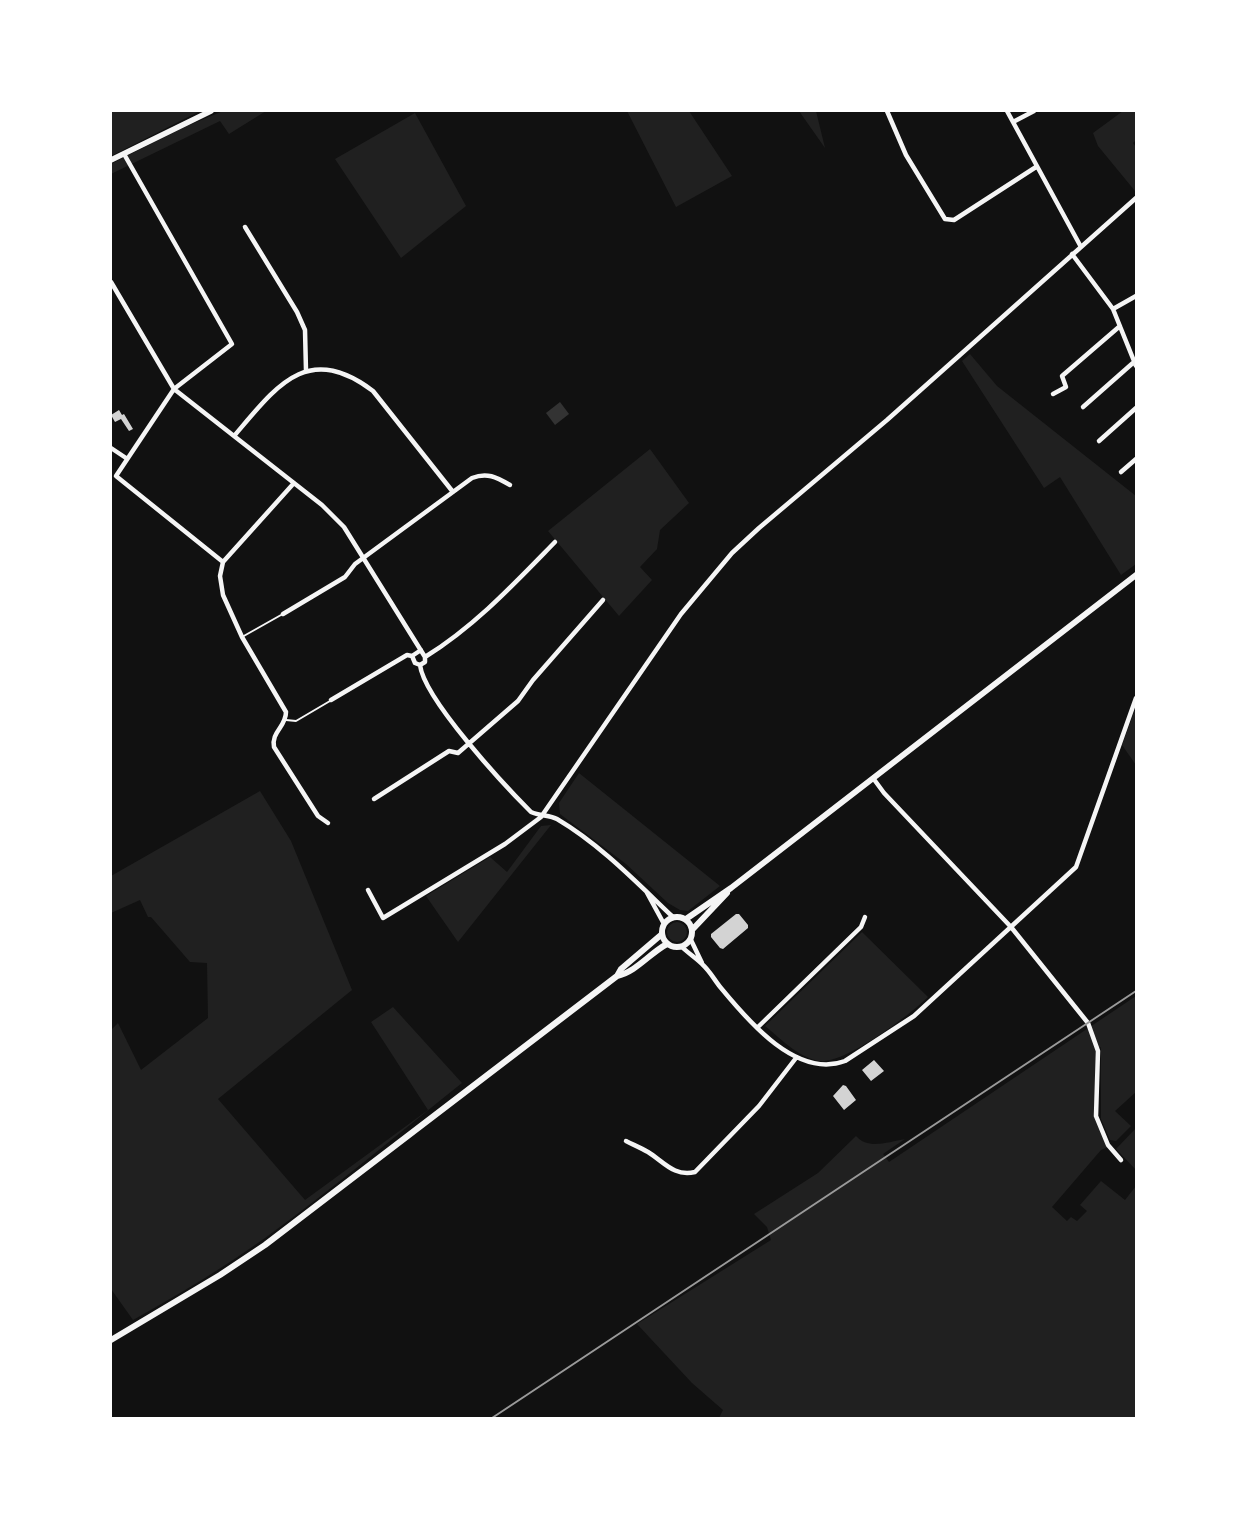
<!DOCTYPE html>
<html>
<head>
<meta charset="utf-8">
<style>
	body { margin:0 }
	#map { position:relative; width:1247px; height:1529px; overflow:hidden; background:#111; font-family:"Exo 2",sans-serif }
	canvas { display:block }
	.frame { position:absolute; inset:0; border:112px solid #fff; pointer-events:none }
</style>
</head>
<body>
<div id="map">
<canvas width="1247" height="1529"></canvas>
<div class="frame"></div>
</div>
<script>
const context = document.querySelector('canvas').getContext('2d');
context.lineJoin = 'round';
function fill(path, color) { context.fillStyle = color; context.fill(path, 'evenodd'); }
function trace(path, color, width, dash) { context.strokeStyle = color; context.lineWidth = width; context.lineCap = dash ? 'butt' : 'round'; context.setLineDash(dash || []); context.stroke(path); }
fill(new Path2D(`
	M111 111H200L111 156Z
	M223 111H266L229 134 220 121 111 174V164L187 126Z
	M627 111H689L732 176 676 207Z
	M799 111H816L825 148Z
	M1123 111H1136V140L1133 143 1136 147 1135 191 1098 146 1093 133Z
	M415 113 466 206 401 258 335 159Z
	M970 354 997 386 1136 496V564L1121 575 1060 477 1044 488 962 361Z
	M650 449 689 503 660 530 657 549 640 567 652 580 619 616 548 531Z
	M1136 707V765L1122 745Z
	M579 773 720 886 688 911 680 910 668 903 626 864 560 814 559 803Z
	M260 791 291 841 352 990 218 1099 305 1200 428 1110 371 1022 393 1007 462 1083C397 1135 332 1189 265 1238 223 1268 178 1295 133 1320L111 1289V1030L118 1023 141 1070 208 1018 207 963 190 962 151 917H148L140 900 111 913V876Z
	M551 825 458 942 426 896 490 857 507 872 541 826Z
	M667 932a10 10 0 1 1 20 0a10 10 0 1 1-20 0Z
	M862 932 928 997C910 1015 845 1064 820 1061 799 1058 781 1039 765 1026Z
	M1136 996V1092L1115 1111 1131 1126 1116 1141 1110 1140 1101 1119V1047L1096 1050 1095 1118 1108 1147 1101 1150 1052 1207 1067 1221 1071 1217 1077 1221 1087 1211 1080 1205 1101 1181 1125 1200 1136 1186V1418H719L723 1410 692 1383 637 1324 771 1240 767 1227 754 1214 818 1173 856 1136C868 1150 888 1142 905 1139L883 1154 889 1162Z
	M1136 1128V1170L1116 1149Z`), '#202020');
fill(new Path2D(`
	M560 402 569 414 555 425 546 413Z`), '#333');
fill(new Path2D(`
	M119 410 122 415 124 414 133 429 129 431 121 419 115 422 111 415Z
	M736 914H739L748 925V928L723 949 720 948 711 937V934Z
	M874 1060 884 1071 871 1081 862 1070Z
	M843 1085 846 1086 856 1100 844 1110 833 1096Z`), '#d3d3d3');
trace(new Path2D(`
	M242 637 281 615
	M286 720 296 721 330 701`), '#f5f5f5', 2);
trace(new Path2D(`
	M887 111 906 155 945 219 954 220 1036 167
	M1007 111 1081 247
	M1013 122 1034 111
	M124 154 232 344 174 389 116 476 223 562
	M245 227 297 312 305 330 306 371
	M1072 254 1113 309 1136 366
	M111 282 174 389 322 505 344 527 425 657V662L420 665C424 699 505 786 531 812 540 816 550 815 557 819 601 845 637 883 673 917
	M1113 309 1136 296
	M1053 394 1066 387 1062 376 1120 326
	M1083 407 1134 362
	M234 436C276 387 307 341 373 391L453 492
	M1099 441 1136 408
	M111 448 126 458
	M1121 472 1136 459
	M294 483 223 562 220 576 223 595 242 637 286 712C286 727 271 732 274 747L318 816 328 823
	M283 614 345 577 355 564 472 478C487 472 496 477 510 485
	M425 657C475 626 514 584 555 542
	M420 665 415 663 412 656 421 650
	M331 700 407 655 412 656
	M873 778 884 793 1011 927 1088 1023 1098 1051 1096 1116 1108 1145 1121 1160
	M374 799 449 751 458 753 518 701 533 680 603 600
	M368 890 383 918 505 844 541 817 681 614 732 553 759 528 887 420 1136 198
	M646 891 664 924
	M691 940 702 963
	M682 947C688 953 696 958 702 964 710 971 715 981 721 988 749 1022 797 1079 845 1061L914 1016 1076 867 1136 698
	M758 1027 861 927 865 917
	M626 1141C634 1145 641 1148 648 1152 664 1162 674 1177 695 1172L759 1106 796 1058`), '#f5f5f5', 4.5);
trace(new Path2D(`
	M111 160 211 111`), '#f5f5f5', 5.5);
trace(new Path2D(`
	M662 932a15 15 0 1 1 30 0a15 15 0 1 1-30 0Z
	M686 919 731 888 1136 575
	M692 930 727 893
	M617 976C636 972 650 953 667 944
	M111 1340 220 1275 265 1245 617 976 621 969 662 934`), '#f5f5f5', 6);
trace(new Path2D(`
	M492 1418 1136 991`), '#9a9a9a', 2);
</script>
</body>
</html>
